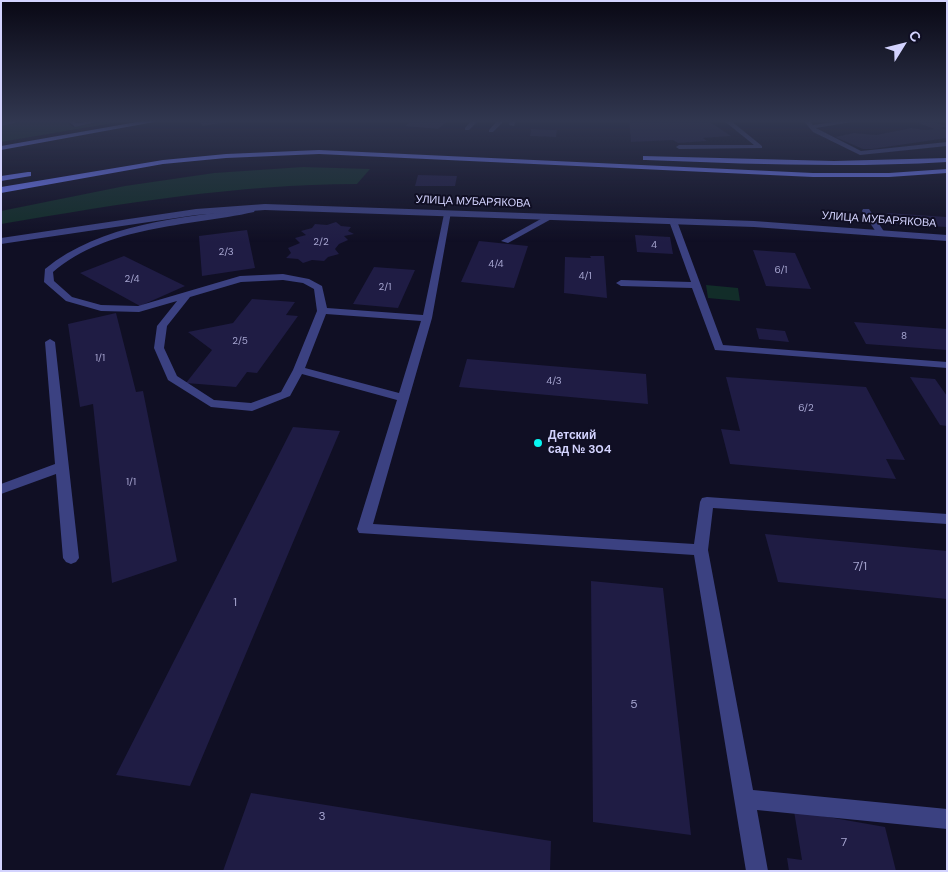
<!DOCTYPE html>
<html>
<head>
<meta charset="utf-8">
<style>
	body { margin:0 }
	#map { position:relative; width:948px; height:872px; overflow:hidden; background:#100f24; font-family:"DM Sans",sans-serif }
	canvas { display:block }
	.frame { position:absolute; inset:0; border:2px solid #d3d3fe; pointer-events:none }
	.north { position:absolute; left:878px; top:20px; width:50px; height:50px; -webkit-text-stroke:4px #100f24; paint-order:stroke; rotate:54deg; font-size:14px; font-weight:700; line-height:20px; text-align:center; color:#d3d3fe }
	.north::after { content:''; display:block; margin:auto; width:18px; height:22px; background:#d3d3fe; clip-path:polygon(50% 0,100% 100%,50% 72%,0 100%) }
</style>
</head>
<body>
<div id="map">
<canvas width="948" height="872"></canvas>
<div class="frame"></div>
<div class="north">С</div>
</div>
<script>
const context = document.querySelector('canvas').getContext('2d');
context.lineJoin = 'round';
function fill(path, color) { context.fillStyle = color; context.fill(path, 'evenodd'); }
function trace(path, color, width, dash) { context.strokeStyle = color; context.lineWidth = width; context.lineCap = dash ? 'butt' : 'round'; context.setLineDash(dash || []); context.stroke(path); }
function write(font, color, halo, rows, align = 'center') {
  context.font = font + ' "DM Sans",sans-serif'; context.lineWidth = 4; context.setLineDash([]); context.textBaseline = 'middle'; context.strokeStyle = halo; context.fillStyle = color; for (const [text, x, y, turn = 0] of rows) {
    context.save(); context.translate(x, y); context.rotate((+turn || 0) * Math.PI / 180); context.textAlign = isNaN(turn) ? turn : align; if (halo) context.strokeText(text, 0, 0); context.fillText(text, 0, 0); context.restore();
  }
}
fill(new Path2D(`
	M31 120H65L73 127 112 120H131L1 142V125Z
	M303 167 370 169 357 184C238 184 119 204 1 224V211L125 186 214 173Z
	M706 285 738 288 740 301 708 298Z`), '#122d29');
fill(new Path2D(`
	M226 120 227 122 203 126 198 121Z
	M413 120H449L438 129 405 126Z
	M629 120H707L731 136 703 138 707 141 678 143 673 140 631 142Z
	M911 120H945L937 123 947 126 941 128 947 130V138L872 149H863L835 137 854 133 876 135 911 128 925 130 934 129Z
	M531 129 557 130 556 137 530 136Z
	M418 175 457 176 455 186H415Z
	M887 213 947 217V227L894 224Z
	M336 222 341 226 351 227 348 231 354 234 344 236 348 240 339 244 335 249 339 254 328 257 324 261 312 260 303 263 298 259 286 258 291 253 288 248 300 243 295 238 306 235 301 231 312 228 315 224 327 225Z
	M247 230 255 268 202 276 199 236Z
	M635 235 670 237 673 254 637 252Z
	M479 241 528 246 514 288 461 282Z
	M753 250 795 253 811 289 766 286Z
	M124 256 185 286 140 306 80 273Z
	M590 256H604L607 298 564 293 565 257 591 258Z
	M374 267 415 270 398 308 353 304Z
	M252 299 295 302 286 315 298 316 257 373 247 372 236 387 186 383 212 350 188 332 233 323Z
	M116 313 136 392 143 391 177 561 112 583 93 404 80 407 68 324Z
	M854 322 947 329V350L866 344Z
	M756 328 785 331 789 342 759 339Z
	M467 359 646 374 648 404 459 387Z
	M726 377 866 387 905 460 886 459 896 479 730 464 721 429 740 431Z
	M910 377 935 379 947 396V426L940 425Z
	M293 427 340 431 190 786 116 775Z
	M765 534 947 551V599L778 582Z
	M591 581 663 588 691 835 593 822Z
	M251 793 551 841 550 871H223Z
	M794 811 885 827 896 871H789L787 858 802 860Z`), '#1f1c44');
fill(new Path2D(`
	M12 120H27L1 126V122Z
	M67 120H74L76 123 106 120 75 127Z
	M472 120H479L469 130H465V128Z
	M498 120H505L493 132H489V130Z
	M510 120H516L514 126 509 125Z
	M723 120H730L762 146V148L679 149 676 147 679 145H754Z
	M803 120H809L813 125 847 120H864L816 128 861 151 947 142V146L860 155 813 132Z
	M251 208 255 210 254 212C185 227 109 225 53 272L54 281 72 297 101 305 138 306 240 276 283 274 309 279 322 286 327 308 423 315 444 214 451 212 432 318 373 524 694 544 700 502 702 498 707 497 947 514V524L713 508 708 550 753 790 947 809V829L757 810 768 871H746L694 555 359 533 357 529 397 400 302 374 290 396 252 411 211 407 168 380 154 348 157 326 177 301 139 312 101 311 66 301 44 282 45 269C101 223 181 218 251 208ZM283 280 303 283 314 289 317 311 293 370 281 392 251 403 214 400 177 376 164 348 167 326 190 297 241 282ZM326 314 421 321 399 393 305 368Z
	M863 209H869L885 233 884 235H878L862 211Z
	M548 215 555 217 508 243 501 241Z
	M670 219 677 221 723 345 947 362V368L715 350 692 288 621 286 616 283 621 280 691 282 669 221Z
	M50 339 55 342 79 558 76 562 71 564 66 562 63 558 56 474 1 494V484L55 464 45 342Z`), '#3b4181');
fill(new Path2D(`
	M265 204 754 221 947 235V241L754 227 265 210 196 215 1 244V238L196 209Z`), '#3b4181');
fill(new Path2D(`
	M148 120H165L1 150V146Z
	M319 150 813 173H889L947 169V173L889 177H813L319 154 226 158 163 164 1 193V187L163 160 226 154Z
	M643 156 834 161 947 158V162C846 168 746 164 646 160H643Z
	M28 172H31V176L1 181V176Z`), '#6d79fb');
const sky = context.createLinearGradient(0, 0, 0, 242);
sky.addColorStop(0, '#090814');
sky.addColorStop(0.5, '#313750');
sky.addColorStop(1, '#31375000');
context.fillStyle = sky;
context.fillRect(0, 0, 948, 242);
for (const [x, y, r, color] of [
	[538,443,5,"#07f6f2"]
]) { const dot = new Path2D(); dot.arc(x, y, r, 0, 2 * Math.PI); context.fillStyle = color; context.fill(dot); trace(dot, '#100f24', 2); }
write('10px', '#a6a5d0', null, [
	["2/2",321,242],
	["4",654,245],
	["2/3",226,252],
	["4/4",496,264],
	["6/1",781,270],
	["4/1",585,276],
	["2/4",132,279],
	["2/1",385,287],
	["8",904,336],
	["2/5",240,341],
	["1/1",100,358],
	["4/3",554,381],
	["6/2",806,408],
	["1/1",131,482]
]);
write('11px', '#d3d3fe', '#100f24', [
	["УЛИЦА МУБАРЯКОВА",473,202,2],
	["УЛИЦА МУБАРЯКОВА",879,220,4]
]);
write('bold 12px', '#d3d3fe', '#100f24', [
	["Детский",548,436],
	["сад № 304",548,450]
], 'left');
write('12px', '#a6a5d0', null, [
	["7/1",860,567],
	["1",235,603],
	["5",634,705],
	["3",322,817],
	["7",844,843]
]);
</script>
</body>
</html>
